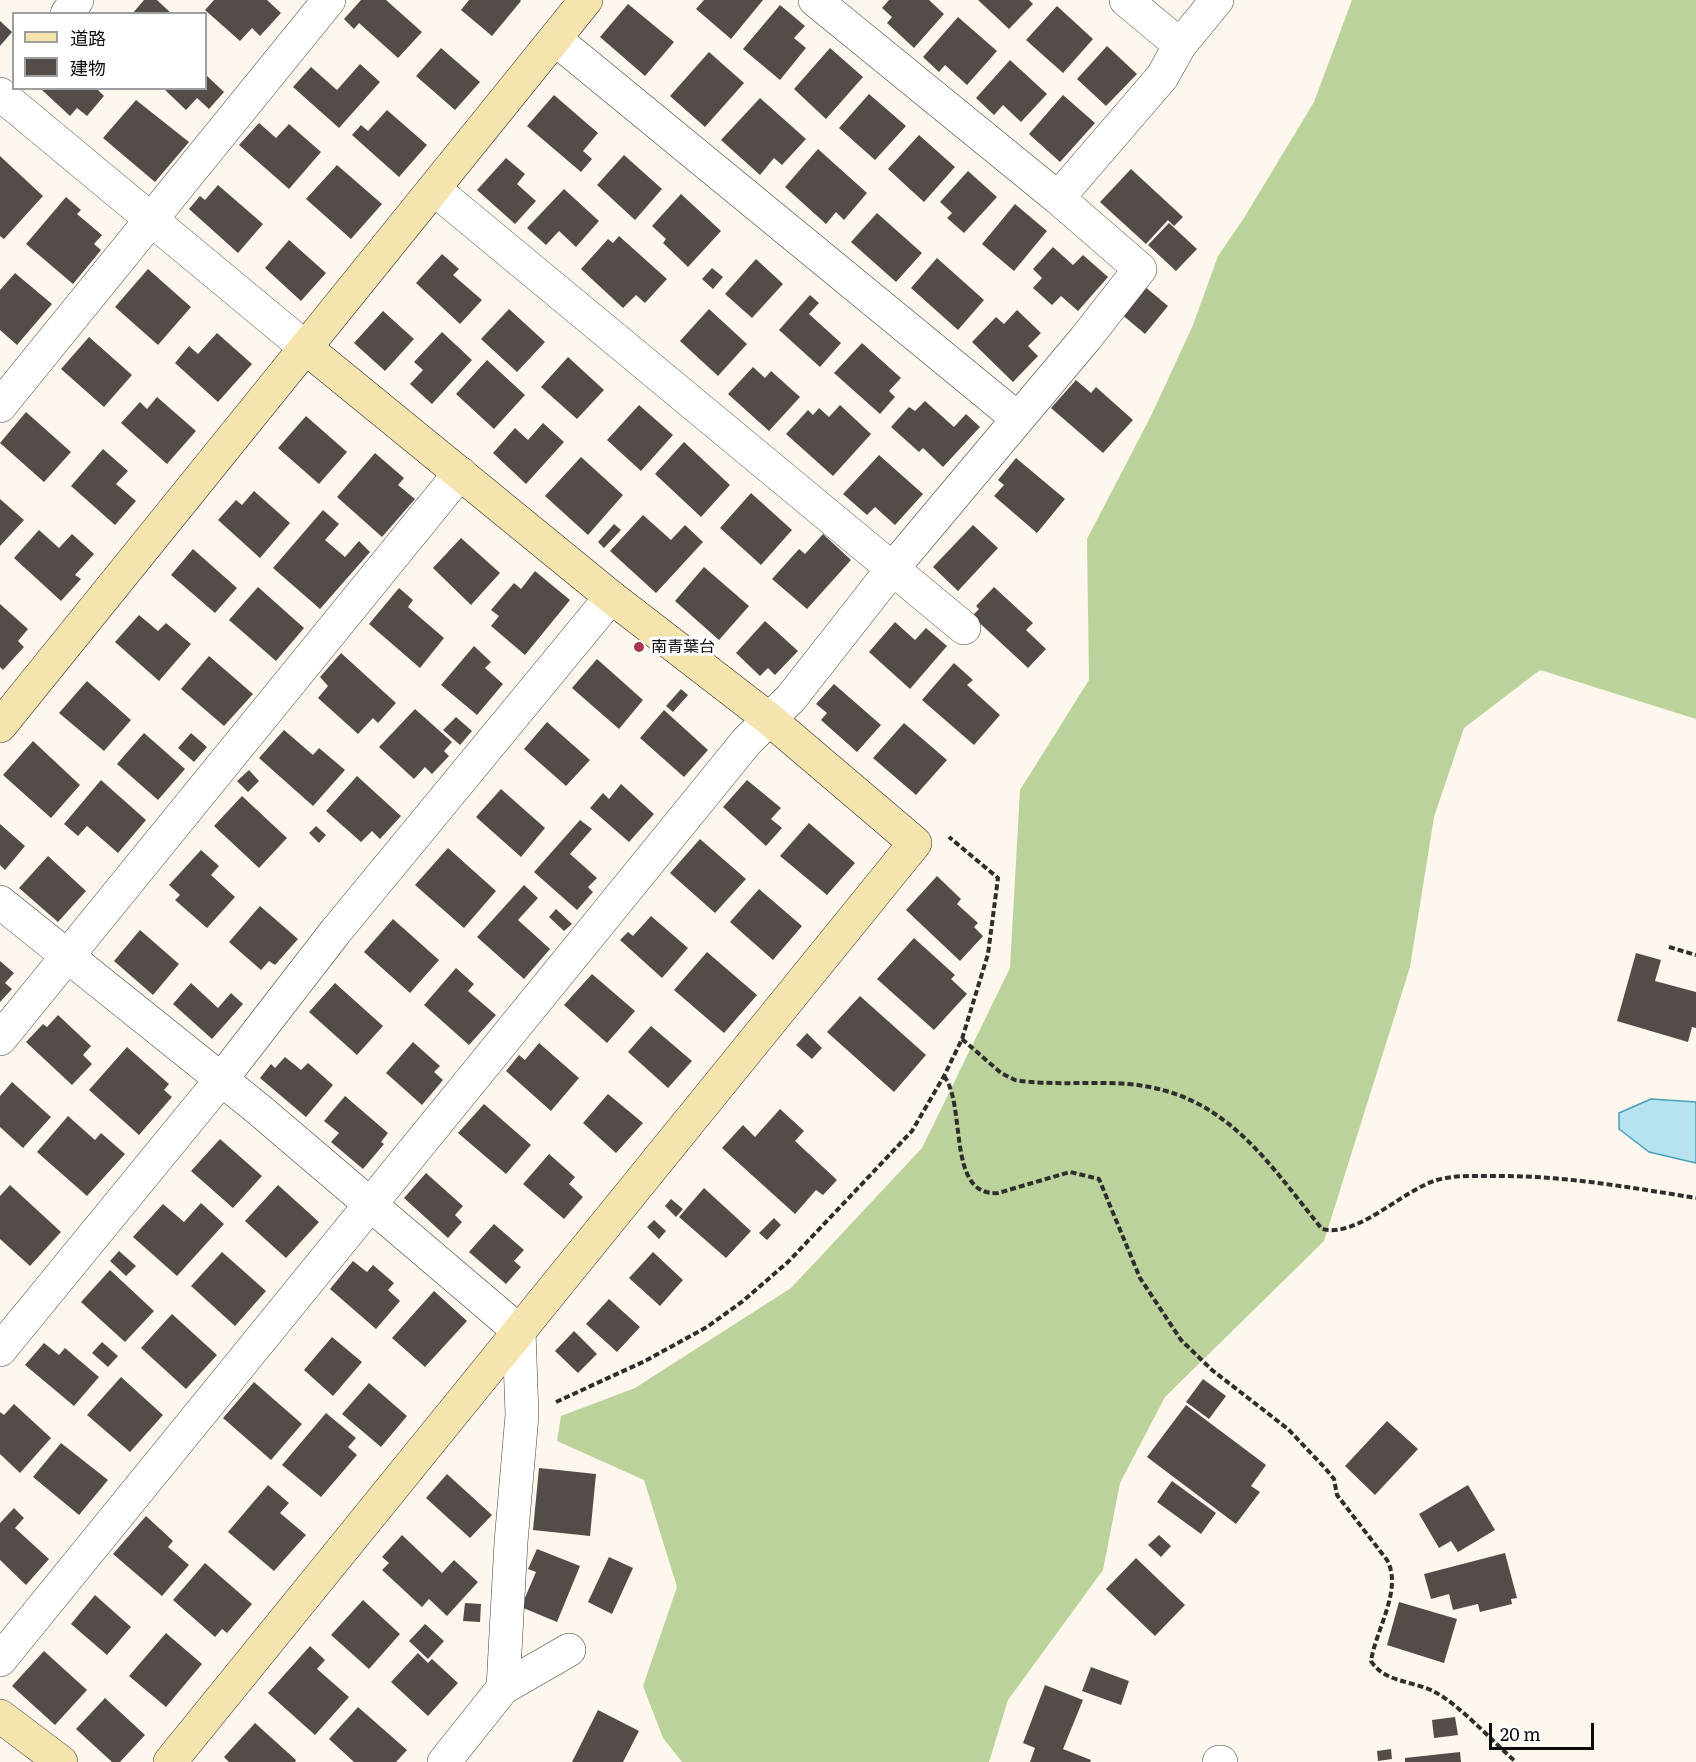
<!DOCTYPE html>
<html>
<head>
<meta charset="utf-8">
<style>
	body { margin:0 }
	#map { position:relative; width:1696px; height:1762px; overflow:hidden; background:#fdf7ed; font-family:Literata,"Noto Sans JP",serif }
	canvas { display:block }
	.legend { position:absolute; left:12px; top:12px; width:195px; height:78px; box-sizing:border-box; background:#fff; border:2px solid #9e9e9e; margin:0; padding:8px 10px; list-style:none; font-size:18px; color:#0c0c0c }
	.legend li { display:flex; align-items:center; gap:12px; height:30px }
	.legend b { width:30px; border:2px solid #9e9e9e }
	.scale { position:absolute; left:1489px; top:1723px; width:105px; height:27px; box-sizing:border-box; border:3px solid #0c0c0c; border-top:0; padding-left:8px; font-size:18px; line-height:21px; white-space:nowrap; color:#0c0c0c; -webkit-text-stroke:4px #fff; paint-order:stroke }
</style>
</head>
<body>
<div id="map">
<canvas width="1696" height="1762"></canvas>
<ul class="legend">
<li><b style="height:8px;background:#f6e4af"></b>道路</li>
<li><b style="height:16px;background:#534c49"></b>建物</li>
</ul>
<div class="scale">20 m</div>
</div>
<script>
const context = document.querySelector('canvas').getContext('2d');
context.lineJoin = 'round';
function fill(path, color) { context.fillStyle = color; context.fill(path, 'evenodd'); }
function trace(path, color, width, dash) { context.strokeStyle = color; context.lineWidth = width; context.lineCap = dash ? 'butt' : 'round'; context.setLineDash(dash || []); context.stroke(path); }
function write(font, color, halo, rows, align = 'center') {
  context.font = font + ' Literata,"Noto Sans JP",serif'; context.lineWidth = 6; context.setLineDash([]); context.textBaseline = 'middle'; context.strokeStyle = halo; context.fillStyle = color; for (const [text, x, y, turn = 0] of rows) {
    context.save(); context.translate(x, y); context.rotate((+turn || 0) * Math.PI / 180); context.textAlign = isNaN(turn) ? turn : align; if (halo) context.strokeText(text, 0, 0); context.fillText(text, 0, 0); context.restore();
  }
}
fill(new Path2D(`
	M1352 0H1696V719L1540 670 1464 728 1434 817 1410 967 1324 1241 1165 1397 1120 1483 1103 1570 1008 1700 989 1762H682L663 1738 643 1686 677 1587 644 1480 557 1441 561 1416 635 1388 791 1288 922 1148 1010 968 1020 790 1089 680 1087 539 1151 416 1193 325 1218 256 1244 218 1314 102Z`), '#bcd29b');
const water = new Path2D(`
	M1651 1099 1696 1102V1163L1649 1152 1619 1129V1113Z`);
fill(water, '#b7e2ef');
trace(water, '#469fbd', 1.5);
fill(new Path2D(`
	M144 0H157L172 14H132Z
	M214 0H267L281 13 260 36 252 28 240 41 205 10Z
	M361 0H386L422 32 398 58 359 23 354 29 344 19Z
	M469 0H520L521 1 492 36 461 10Z
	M704 0H763L731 39 696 9Z
	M889 0H929L944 14 914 48 887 23 892 17 882 8Z
	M978 0H1029L1033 4 1009 29Z
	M628 4 674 42 645 76 600 37Z
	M780 5 805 26 794 38 806 48 780 80 743 49Z
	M1057 6 1093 39 1063 73 1026 40Z
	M958 17 997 51 967 85 945 65 939 72 923 57Z
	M0 21 12 32 0 46Z
	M1107 46 1137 74 1106 106 1077 79Z
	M441 48 480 82 455 110 416 76Z
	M830 48 863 77 826 119 794 89Z
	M709 52 744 83 705 127 670 96Z
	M1010 60 1047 94 1021 122 1003 105 994 115 976 98Z
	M360 64 380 82 339 128 293 87 311 67 337 90Z
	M206 75 224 92 209 109 197 98 186 110 163 88H206Z
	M44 88H96L104 96 87 116 77 108 70 116 42 90Z
	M869 94 906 126 875 160 839 128Z
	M554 95 598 133 583 151 592 159 581 172 527 126Z
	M1063 95 1095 123 1060 162 1029 134Z
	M760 98 806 139 782 165 774 158 760 175 721 140Z
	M136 100 189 142 155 182 103 138Z
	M387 110 427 145 399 177 352 135 361 125 368 131Z
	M259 123 276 138 289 124 321 152 289 189 239 145Z
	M919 135 955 167 924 202 888 169Z
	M818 149 867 193 844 220 836 212 826 224 785 187Z
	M624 155 662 189 635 220 597 185Z
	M0 156 43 196 4 239 0 236Z
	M506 158 525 174 517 184 536 201 515 224 477 190Z
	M337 165 382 204 351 239 306 199Z
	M1131 169 1183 217 1174 226 1168 220 1146 244 1100 202Z
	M968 171 997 197 964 233 947 218 952 213 940 202Z
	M218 185 263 224 238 253 189 209 200 196 205 200Z
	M564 189 599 221 576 247 559 231 546 245 527 228Z
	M681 194 721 231 688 267 663 243 666 239 652 226Z
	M66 197 81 210 77 214 102 235 94 244 101 250 73 284 26 244Z
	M1015 204 1047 231 1014 271 982 244Z
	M877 213 922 253 896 282 851 242Z
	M1169 223 1197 249 1176 271 1148 245Z
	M619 236 667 279 645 303 636 295 623 308 581 269 608 239 613 243Z
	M289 240 326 273 301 301 265 268Z
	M1053 247 1073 265 1083 255 1108 277 1078 311 1061 296 1052 305 1033 288 1042 278 1033 269Z
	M442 254 459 269 453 275 482 300 460 324 416 283Z
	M937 258 984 300 958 330 911 288Z
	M756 259 783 284 752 318 725 294Z
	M712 268 723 277 713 289 702 279Z
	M148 269 191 307 158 345 115 307Z
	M15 273 52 304 17 345 0 330V290Z
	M1144 286 1168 306 1145 334 1120 313Z
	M810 295 819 303 809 314 841 343 820 367 779 330Z
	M509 309 545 342 517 372 481 339Z
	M709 309 747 344 718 376 680 341Z
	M1017 310 1041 333 1028 346 1038 356 1013 382 972 342 996 317 1004 324Z
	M383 311 414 339 385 371 354 343Z
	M442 332 472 360 432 404 410 384 423 370 414 362Z
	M217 333 252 364 218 402 175 363 189 346 198 354Z
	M89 337 132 375 104 407 61 369Z
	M862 343 901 378 889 391 895 397 880 414 834 373Z
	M568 357 604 390 577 419 541 387Z
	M487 360 525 395 494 429 456 394Z
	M753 367 765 378 771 371 800 397 769 431 728 394Z
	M1076 380 1091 393 1096 387 1133 420 1103 453 1051 408Z
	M157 397 196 431 167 464 121 423 140 402 147 409Z
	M925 401 954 427 966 414 980 427 943 467 923 448 919 452 891 427 909 407 915 411Z
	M639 405 673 435 641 471 607 440Z
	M840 405 871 434 833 476 786 434 808 410 813 415 819 408 829 417Z
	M26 412 71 452 44 482 0 443Z
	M306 416 347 452 319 484 278 448Z
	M543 423 564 442 526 484 493 453 515 428 528 440Z
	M684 442 730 485 701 517 655 474Z
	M103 449 128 471 116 484 136 501 115 525 71 486Z
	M375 453 404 478 398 485 415 499 382 537 337 497Z
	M879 455 923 494 895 525 875 507 867 515 843 494Z
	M581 457 623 495 588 535 545 496Z
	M1016 458 1065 499 1037 533 994 496 1004 485 998 480Z
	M254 491 290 523 260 558 218 520 236 500 242 505Z
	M751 493 792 530 761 565 720 528Z
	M0 499 24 520 0 546Z
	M323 510 339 524 325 540 345 557 359 541 370 552 320 609 273 568Z
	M643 515 671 540 685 525 703 542 656 593 610 551Z
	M614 524 621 530 604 548 598 542Z
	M973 525 998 548 958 591 933 567Z
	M39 530 59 548 72 534 94 554 75 575 81 579 61 601 14 558Z
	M823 534 851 560 807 609 772 579 799 549 805 554Z
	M461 538 500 573 471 605 433 568Z
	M193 549 237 588 215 613 171 575Z
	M704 567 749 606 719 640 675 601Z
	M535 571 570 600 525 655 491 626 499 616 491 610 514 583 521 589Z
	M258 587 304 628 276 661 229 620Z
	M994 587 1033 623 1026 630 1046 649 1028 668 972 616 979 609 976 606Z
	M399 588 413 600 408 607 444 638 420 668 369 624Z
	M0 604 28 629 18 641 24 647 3 670 0 667Z
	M139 615 158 631 166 623 191 644 159 681 115 642Z
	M765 621 798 651 775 675 768 668 760 676 736 653Z
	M895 622 915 640 926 628 947 646 910 689 869 652Z
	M474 646 491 662 485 668 503 684 477 715 441 685Z
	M341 653 396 703 378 723 373 718 358 734 318 698 328 686 320 677Z
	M209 656 253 694 224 726 181 689Z
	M597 659 643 700 619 729 572 688Z
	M954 663 973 680 967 685 1000 715 974 745 922 700Z
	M87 681 131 720 104 751 59 713Z
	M834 684 881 725 857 752 821 720 827 713 816 704Z
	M681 689 688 695 673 712 666 706Z
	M415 709 452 742 444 751 449 756 432 774 425 767 414 779 379 747Z
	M664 710 708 750 684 777 640 738Z
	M456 717 472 731 460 745 443 730Z
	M547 722 590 760 566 786 524 749Z
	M904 723 947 760 916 795 873 758Z
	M284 730 313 755 319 748 345 770 313 806 259 758Z
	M144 733 185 769 158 800 117 764Z
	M191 733 207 747 194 762 178 748Z
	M33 741 80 785 51 818 3 775Z
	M249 770 259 781 248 792 237 781Z
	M357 776 401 816 380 839 372 831 361 842 326 811Z
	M101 780 146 820 118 853 87 826 78 836 64 824Z
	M747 780 781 808 771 819 782 828 766 846 723 807Z
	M621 784 654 814 629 842 590 808 603 793 609 799Z
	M501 789 545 828 521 857 476 817Z
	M242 796 287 838 259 868 214 826Z
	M580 820 592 829 570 854 597 878 588 887 593 892 577 910 534 872Z
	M809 823 855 863 827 895 780 856Z
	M0 824 25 846 5 870 0 865Z
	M316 826 326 835 319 843 309 833Z
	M700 839 746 879 715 913 670 873Z
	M448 848 496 891 464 928 415 885Z
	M201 850 219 866 211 875 235 897 207 928 175 900 180 895 169 885Z
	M48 856 86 891 58 922 19 888Z
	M937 876 961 899 957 904 978 923 974 927 983 936 960 961 906 910Z
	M524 885 538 898 518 920 550 949 524 979 477 937Z
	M759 889 802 926 773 960 730 922Z
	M260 906 298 939 275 965 269 961 261 970 229 942Z
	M556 909 572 924 564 931 549 917Z
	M651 916 688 948 662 978 620 940 628 932 633 936Z
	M393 919 439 960 410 993 364 952Z
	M140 930 179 964 153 995 114 961Z
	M914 938 955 975 951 979 967 994 934 1030 877 979Z
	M707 952 757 995 724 1033 674 990Z
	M1636 953 1661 960 1655 981 1696 992V1028L1692 1027 1688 1042 1617 1021Z
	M0 961 14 973 5 983 12 989 0 1002Z
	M456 968 474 984 468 991 496 1015 469 1045 424 1005Z
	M592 974 635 1011 607 1043 564 1005Z
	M191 983 218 1008 231 993 243 1004 212 1039 173 1004Z
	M335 983 383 1026 357 1055 309 1012Z
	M860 996 926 1055 894 1092 827 1032Z
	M58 1015 91 1046 83 1055 92 1064 72 1085 26 1042 43 1024 47 1027Z
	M651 1026 692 1061 668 1088 628 1052Z
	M807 1033 822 1048 812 1059 796 1045Z
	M413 1042 440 1066 434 1072 443 1080 422 1105 386 1073Z
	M539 1043 579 1078 551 1111 506 1071 519 1055 525 1060Z
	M127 1047 169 1084 164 1090 172 1097 139 1135 89 1090Z
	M285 1057 301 1070 308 1063 333 1085 306 1117 260 1078 271 1064 275 1068Z
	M12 1082 51 1117 23 1148 0 1127V1096Z
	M608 1094 643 1123 616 1153 583 1123Z
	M345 1096 388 1133 381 1142 384 1144 363 1169 331 1142 339 1133 324 1121Z
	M484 1104 531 1145 506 1174 458 1133Z
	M780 1109 804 1131 795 1141 837 1180 823 1195 816 1190 795 1214 722 1148 743 1125 755 1137Z
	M68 1116 95 1140 101 1133 125 1154 87 1196 37 1152Z
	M220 1139 262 1176 233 1208 191 1171Z
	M549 1154 575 1177 569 1184 583 1197 564 1219 523 1184Z
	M426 1173 463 1206 455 1215 462 1222 448 1238 404 1198Z
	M10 1185 61 1232 30 1266 0 1239V1196Z
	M278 1185 319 1222 286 1258 245 1221Z
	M704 1188 751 1231 726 1258 679 1217Z
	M671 1199 683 1209 676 1217 665 1206Z
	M201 1203 224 1224 177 1276 133 1237 163 1204 184 1222Z
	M774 1218 781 1225 767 1240 759 1233Z
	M654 1220 666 1231 659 1239 647 1227Z
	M494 1224 524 1250 514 1261 521 1267 506 1284 469 1252Z
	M119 1251 136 1266 126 1276 110 1261Z
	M222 1252 266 1291 235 1326 191 1286Z
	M653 1252 683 1280 660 1306 629 1278Z
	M353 1261 367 1272 373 1265 394 1283 388 1290 400 1301 376 1329 330 1289Z
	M110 1270 154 1311 125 1342 81 1302Z
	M434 1291 467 1321 425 1367 392 1338Z
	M609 1299 640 1327 617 1352 586 1324Z
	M172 1314 217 1355 186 1389 141 1348Z
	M574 1331 597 1354 578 1373 555 1351Z
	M332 1337 362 1362 333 1396 304 1370Z
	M102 1342 118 1356 108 1367 92 1353Z
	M44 1343 59 1355 65 1348 99 1377 74 1406 25 1365Z
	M121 1377 163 1415 130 1452 87 1415Z
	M1203 1379 1226 1396 1209 1419 1186 1402Z
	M254 1382 302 1424 271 1460 223 1418Z
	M369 1383 407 1416 381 1447 342 1414Z
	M14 1404 51 1438 20 1473 0 1454V1412L4 1415Z
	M1186 1405 1266 1465 1251 1486 1260 1492 1236 1524 1147 1457Z
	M326 1413 356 1438 348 1447 357 1455 321 1497 282 1465Z
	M1387 1421 1418 1449 1375 1495 1345 1466Z
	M61 1443 108 1480 79 1515 33 1477Z
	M539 1468 596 1474 590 1536 533 1530Z
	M447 1474 492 1515 470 1538 426 1498Z
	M1172 1481 1216 1513 1201 1534 1157 1502Z
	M268 1485 289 1503 280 1513 306 1535 274 1571 228 1532Z
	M1468 1485 1495 1530 1458 1552 1451 1541 1439 1548 1419 1514Z
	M14 1508 24 1518 15 1528 49 1559 26 1585 0 1560V1523Z
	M146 1516 173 1541 168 1547 189 1565 162 1596 113 1554Z
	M402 1535 442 1573 454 1560 478 1582 447 1616 429 1599 422 1607 382 1570 389 1563 382 1557Z
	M1159 1535 1171 1546 1161 1557 1148 1545Z
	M537 1549 580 1566 557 1622 521 1607 536 1572 528 1569Z
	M1505 1553 1517 1598 1511 1599 1512 1604 1480 1612 1478 1604 1453 1610 1449 1594 1431 1599 1424 1574Z
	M609 1557 633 1568 612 1614 588 1602Z
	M1136 1558 1185 1605 1155 1636 1106 1589Z
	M205 1563 252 1604 227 1633 222 1629 215 1637 173 1600Z
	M95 1595 131 1627 107 1655 71 1624Z
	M363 1600 400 1634 369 1669 331 1635Z
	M1399 1602 1457 1619 1444 1663 1387 1645Z
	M465 1603 481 1604 480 1622 463 1621Z
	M425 1624 444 1641 428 1659 409 1641Z
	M166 1633 202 1664 166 1707 129 1676Z
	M310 1646 325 1660 317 1669 349 1697 315 1735 268 1693Z
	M44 1651 87 1690 55 1725 12 1686Z
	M418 1653 428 1663 432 1659 458 1683 428 1716 391 1682Z
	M1091 1667 1129 1681 1121 1705 1082 1691Z
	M1045 1685 1083 1700 1063 1749 1091 1760 1090 1762H1030L1035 1748 1023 1743Z
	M105 1698 145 1735 120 1762H112L76 1729Z
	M358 1707 407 1750 396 1762H354L329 1739Z
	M598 1710 639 1731 623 1762H572Z
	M1455 1717 1458 1735 1434 1738 1432 1720Z
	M255 1723 296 1760 295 1762H229L224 1757Z
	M1391 1749 1392 1759 1378 1761 1377 1751Z
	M1460 1752 1461 1762H1405V1758Z`), '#534c49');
const street = new Path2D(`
	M1126 0 1180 45
	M67 14 77 0
	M555 39 1017 418
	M0 94 306 348
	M434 189 964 628
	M1058 198 1162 77 1180 45 1217 0
	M0 406 329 0
	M0 902 257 1108 519 1331 522 1415 511 1542 503 1688 444 1762
	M0 1039 460 473
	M0 1350 220 1081 336 931 611 597
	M0 1660 747 741 791 698 893 568 1085 339 1140 269 1058 198 815 0
	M503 1688 569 1650
	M1219 1762H1221`);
const secondary = new Path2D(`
	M0 726 586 0
	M0 1716 61 1762
	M170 1762 915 843 768 718 611 597 306 348`);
trace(street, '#3f3f3f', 34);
trace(secondary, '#2e2e2e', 34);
trace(new Path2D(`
	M1669 947 1696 955
	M962 1039 1001 1073 1015 1080C1052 1086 1091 1081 1129 1084 1225 1093 1266 1160 1322 1229 1358 1238 1401 1191 1437 1180 1454 1175 1473 1176 1491 1176 1560 1175 1628 1187 1696 1198
	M944 1076C967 1106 946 1197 998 1193L1070 1172 1099 1179 1140 1278 1181 1340 1212 1370 1288 1429 1325 1468 1334 1479 1337 1495 1387 1560C1403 1589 1376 1629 1371 1661 1384 1682 1412 1681 1433 1691 1459 1704 1493 1742 1516 1762
	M556 1402 645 1361 707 1327 743 1301 789 1261 912 1131 944 1076 962 1039 988 954 998 878 949 837`), '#2e2e2e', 4, [6, 3]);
trace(street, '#fff', 33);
trace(secondary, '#f6e4af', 33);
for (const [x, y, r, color] of [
	[639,647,6,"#ac344b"]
]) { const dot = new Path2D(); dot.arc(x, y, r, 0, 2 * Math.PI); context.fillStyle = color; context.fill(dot); trace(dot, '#fff', 2); }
write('16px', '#0c0c0c', '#fff', [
	["南青葉台",651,647]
], 'left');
</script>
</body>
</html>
